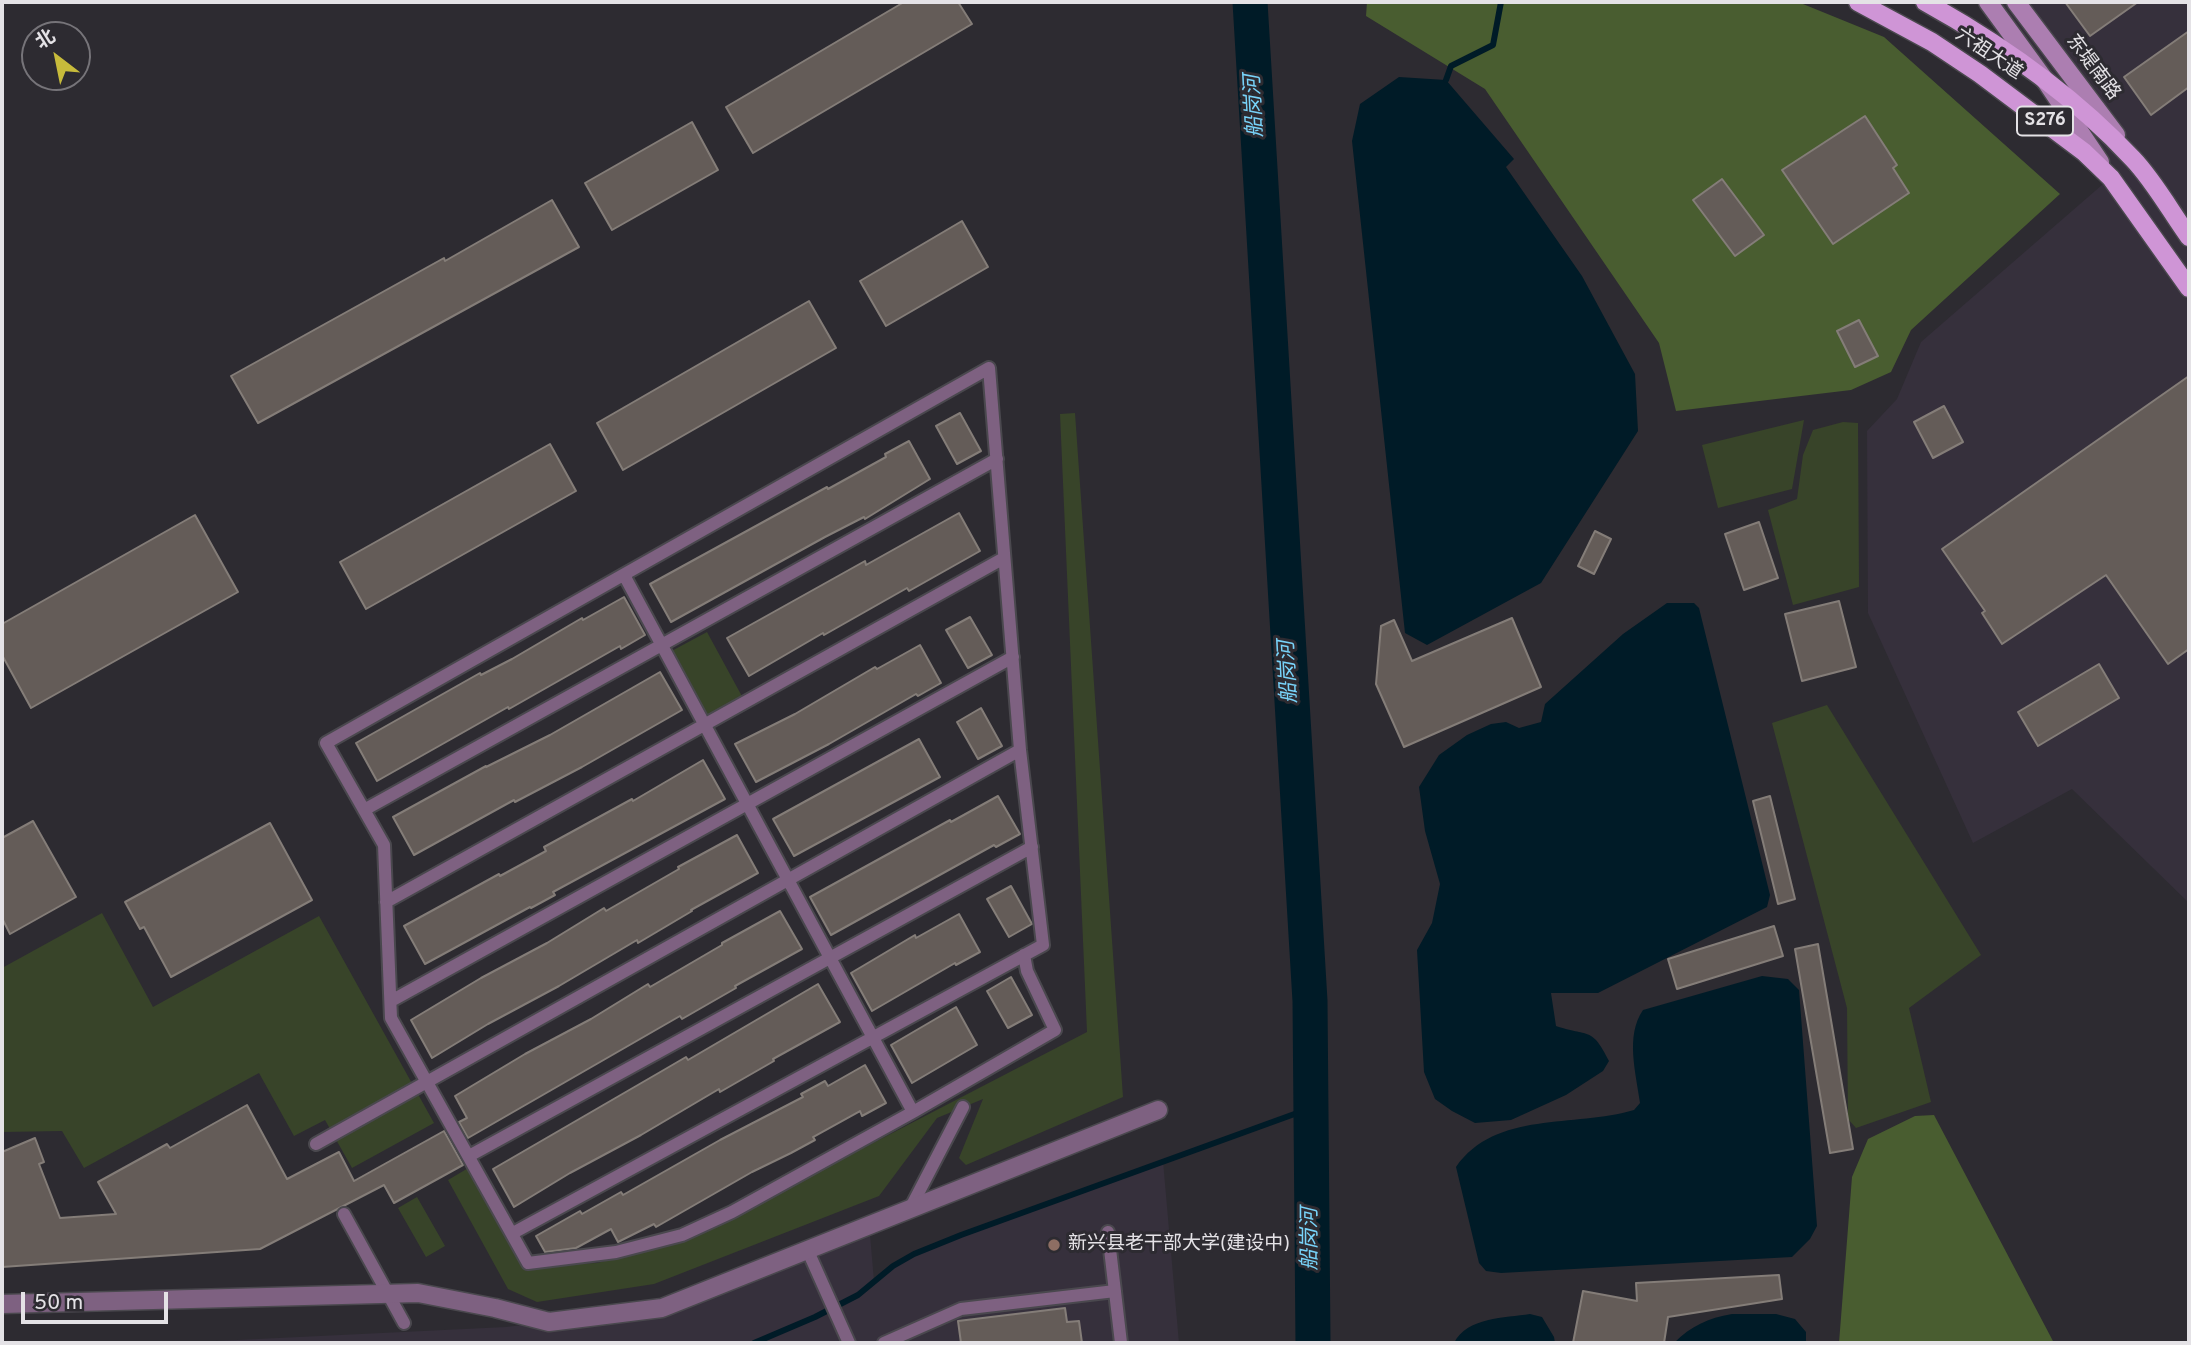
<!DOCTYPE html>
<html>
<head>
<meta charset="utf-8">
<style>
	body { margin:0 }
	#map { position:relative; width:2191px; height:1345px; overflow:hidden; background:#2d2b31; font-family:Overpass,"Noto Sans SC",sans-serif }
	canvas { display:block }
	.frame { position:absolute; inset:0; border:4px solid #e4e2e6; pointer-events:none }
	.north { position:absolute; left:21px; top:21px; width:70px; height:70px; box-sizing:border-box; background:#2d2b31; border:2px solid #767479; border-radius:50%; rotate:328deg; font-size:19px; font-weight:700; line-height:28px; text-align:center; color:#e4e2e6 }
	.north::after { content:''; display:block; margin:auto; width:24px; height:32px; background:#c7bb3b; clip-path:polygon(50% 0,100% 100%,50% 72%,0 100%) }
	.scale { position:absolute; left:21px; top:1292px; width:147px; height:32px; box-sizing:border-box; border:4px solid #e4e2e6; border-top:0; padding-left:9px; font-size:21px; line-height:24px; white-space:nowrap; color:#e4e2e6; -webkit-text-stroke:5px #2d2b31; paint-order:stroke }
</style>
</head>
<body>
<div id="map">
<canvas width="2191" height="1345"></canvas>
<div class="frame"></div>
<div class="north">北</div>
<div class="scale">50 m</div>
</div>
<script>
const context = document.querySelector('canvas').getContext('2d');
context.lineJoin = 'round';
function fill(path, color) { context.fillStyle = color; context.fill(path, 'evenodd'); }
function trace(path, color, width, dash) { context.strokeStyle = color; context.lineWidth = width; context.lineCap = dash ? 'butt' : 'round'; context.setLineDash(dash || []); context.stroke(path); }
function write(font, color, halo, rows, align = 'center') {
  context.font = font + ' Overpass,"Noto Sans SC",sans-serif'; context.lineWidth = 6; context.setLineDash([]); context.textBaseline = 'middle'; context.strokeStyle = halo; context.fillStyle = color; for (const [text, x, y, turn = 0] of rows) {
    context.save(); context.translate(x, y); context.rotate((+turn || 0) * Math.PI / 180); context.textAlign = isNaN(turn) ? turn : align; if (halo) context.strokeText(text, 0, 0); context.fillText(text, 0, 0); context.restore();
  }
}
fill(new Path2D(`
	M1987 2H2189V903L2072 789 1973 843 1868 613 1867 431 1897 399 1921 342 2110 178Z
	M1163 1161 1179 1343H175L506 1327 662 1308 869 1223 874 1281 893 1266 914 1254 961 1235Z`), '#36303c');
fill(new Path2D(`
	M1075 413 1123 1097 966 1165 959 1158 983 1099 937 1118 879 1196 654 1284 537 1302 508 1289 448 1180 470 1167 527 1266 597 1263 688 1239 1087 1032 1060 414Z
	M1804 420 1792 489 1718 508 1702 445Z
	M1843 422 1858 423 1859 587 1793 605 1768 510 1797 499 1803 455 1813 430Z
	M707 632 744 700 703 722 666 654Z
	M1827 705 1981 955 1909 1008 1931 1102 1856 1128 1848 1119 1847 1008 1772 723Z
	M102 913 153 1007 319 916 434 1123 352 1168 325 1120 294 1136 259 1073 84 1168 62 1131 2 1132V968Z
	M417 1197 445 1246 426 1257 398 1208Z`), '#384429');
fill(new Path2D(`
	M1367 2H1798L1884 37 2060 194 1911 330 1891 372 1851 390 1676 411 1659 343 1485 89 1366 16Z
	M1934 1115 2054 1343H1839L1852 1177 1868 1139 1915 1116Z`), '#495d30');
fill(new Path2D(`
	M1399 77 1446 80 1514 159 1506 167 1582 276 1635 374 1638 431 1541 583 1427 645 1405 633 1352 141 1360 104Z
	M1667 603H1694L1699 608 1770 895 1767 907 1598 993H1551L1556 1026C1588 1037 1592 1026 1609 1061L1603 1071 1566 1095 1511 1120 1475 1123 1452 1111 1435 1099 1424 1072 1417 950 1432 923 1440 884 1425 831 1419 787 1439 755 1467 735 1491 724 1506 722 1519 728 1541 722 1545 704 1623 634Z
	M1762 976 1788 979 1799 990 1817 1226 1810 1239 1792 1257 1501 1273 1486 1271 1479 1263 1456 1167C1496 1110 1574 1128 1634 1110L1640 1103C1636 1073 1625 1036 1643 1010Z
	M1530 1314 1542 1317 1554 1337 1555 1343H1454C1467 1317 1505 1318 1530 1314Z
	M1732 1314H1776L1795 1319 1806 1332V1343H1674C1691 1326 1708 1318 1732 1314Z`), '#001b27');
trace(new Path2D(`
	M1446 80 1451 66 1493 45 1501 2
	M754 1343 815 1317 858 1295 893 1266 914 1254 961 1235 1311 1108`), '#001b27', 6);
trace(new Path2D(`
	M1250 2 1310 1001 1313 1343`), '#001b27', 35);
const building = new Path2D(`
	M904 2H958L972 24 753 153 726 107Z
	M2065 2H2138L2090 36Z
	M2189 31V87L2151 115 2124 77Z
	M1865 116 1897 165 1893 168 1909 193 1833 244 1782 170Z
	M692 122 718 170 612 230 585 183Z
	M1722 179 1764 235 1735 256 1693 200Z
	M552 200 579 247 258 423 231 376 444 258 445 261Z
	M962 221 988 267 886 326 860 281Z
	M809 301 836 348 623 470 597 423Z
	M1859 320 1878 356 1855 367 1837 331Z
	M2189 376V649L2168 664 2106 575 2002 644 1982 613 1985 611 1942 549Z
	M1944 406 1963 442 1933 458 1914 422Z
	M960 413 981 451 957 464 936 426Z
	M909 441 930 479 865 519 864 517 825 537 671 622 650 584 827 487 828 489 886 457 885 454Z
	M550 444 576 491 366 609 340 562Z
	M959 513 980 551 909 591 907 588 824 635 823 633 749 676 727 638 865 561 866 565Z
	M195 515 238 592 31 708 2 655V624Z
	M1759 522 1778 578 1744 590 1725 534Z
	M1595 531 1611 539 1594 574 1578 566Z
	M624 597 645 635 621 649 620 646 509 709 508 707 377 781 356 743 480 673 481 675 512 659 582 618 583 620Z
	M1839 601 1856 667 1802 681 1785 614Z
	M970 617 992 655 968 668 946 630Z
	M1512 618 1541 687 1404 747 1376 684 1381 626 1394 620 1412 661Z
	M920 645 941 683 918 696 916 694 829 744 756 782 735 744 795 714 875 667 877 669Z
	M2099 664 2119 698 2038 746 2018 712Z
	M660 672 682 710 582 767 515 802 514 800 414 855 393 817 486 766V767L550 735Z
	M981 708 1002 746 978 759 957 722Z
	M919 739 940 777 794 856 773 819Z
	M703 760 725 799 553 892 555 895 531 908 530 907 425 964 404 926 499 874 500 876 546 851 544 847 632 799 633 801Z
	M998 796 1020 834 996 847 994 845 831 935 810 897 950 820 951 822Z
	M1770 796 1795 899 1778 904 1753 801Z
	M33 821 76 897 10 934 2 918V838Z
	M270 823 312 900 171 977 144 927 140 929 125 902Z
	M737 835 758 873 691 910 692 911 638 943 637 940 559 986 488 1024 432 1058 411 1020 481 978 547 943 604 908 606 911 679 869 678 867Z
	M1011 886 1032 924 1009 937 987 899Z
	M780 911 802 949 735 986 736 988 682 1019 680 1016 468 1138 459 1122 467 1118 455 1096 525 1054 591 1019 648 984 650 987 722 945V943Z
	M959 914 980 952 956 965 955 963 872 1011 851 973 915 935 916 938Z
	M1774 926 1783 956 1677 989 1668 959Z
	M1818 944 1853 1149 1830 1153 1795 949Z
	M1011 977 1032 1015 1008 1028 987 991Z
	M818 984 840 1022 773 1059 774 1061 720 1092 719 1089 641 1135 570 1173 514 1207 493 1169 662 1071 686 1057 688 1060Z
	M956 1007 977 1045 912 1083 891 1045Z
	M865 1065 886 1103 862 1116 860 1111 813 1137 815 1140 791 1153 752 1172 656 1227 654 1224 618 1242 611 1229 576 1248 545 1252 536 1236 580 1211 582 1214 621 1192 623 1195 720 1140 803 1097 801 1094 825 1081 828 1086Z
	M247 1105 287 1179 339 1152 354 1181 444 1131 463 1165 394 1203 384 1185 260 1249 2 1267V1152L35 1138 44 1162 39 1164 60 1218 116 1214 98 1182 167 1144 170 1148Z
	M1779 1275 1782 1299 1668 1317 1664 1343H1573L1583 1291 1637 1301 1636 1283Z
	M1065 1308 1067 1322 1079 1321 1082 1343H961L958 1321Z`);
fill(building, '#645c58');
trace(building, '#847d78', 2);
const lane = new Path2D(`
	M624 575 913 1112
	M364 810 997 459
	M386 902 1004 558
	M391 1001 1013 657
	M316 1144 1020 750
	M469 1156 1032 847
	M911 1207 963 1107
	M344 1214 404 1323
	M1108 1232 1121 1343
	M513 1233 1043 945 1020 750 989 368 326 743 384 845 391 1018 528 1263 616 1252 682 1235 732 1212 913 1112 1055 1030 1027 971 1024 955
	M807 1249 849 1343
	M884 1343 961 1309 1115 1291`);
const street = new Path2D(`
	M2 1304 418 1293 495 1308 549 1322 662 1308 1158 1110`);
const secondary = new Path2D(`
	M1988 2 2047 83 2100 162
	M2016 2 2116 135`);
const primary = new Path2D(`
	M1858 2 1932 42 1980 74 2084 152 2111 178 2189 288
	M1925 2C1999 43 2074 96 2133 159 2154 181 2171 212 2189 237`);
trace(lane, '#4a484e', 16);
trace(street, '#4a484e', 21);
trace(secondary, '#4a484e', 21);
trace(primary, '#4a484e', 21);
trace(lane, '#7e6181', 12);
trace(street, '#7e6181', 18);
trace(secondary, '#ac7eb1', 18);
trace(primary, '#cf95d6', 18);
for (const [x, y, r, color] of [
	[1054,1245,7,"#8d6e63"]
]) { const dot = new Path2D(); dot.arc(x, y, r, 0, 2 * Math.PI); context.fillStyle = color; context.fill(dot); trace(dot, '#2d2b31', 2.5); }
for (const [x, y, w] of [
	[2045,121,56]
]) { const box = new Path2D(); box.roundRect(x - w / 2, y - 14.5, w, 29, 5); context.fillStyle = '#2d2b31'; context.fill(box); trace(box, '#e4e2e6', 2); }
write('bold 18px', '#e4e2e6', null, [
	["S276",2045,121]
]);
write('19px', '#e4e2e6', '#2d2b31', [
	["六祖大道",1988,55,34],
	["东堤南路",2092,68,53]
]);
write('19px', '#e4e2e6', '#2d2b31', [
	["新兴县老干部大学(建设中)",1068,1245]
], 'left');
write('italic 21px', '#78d3f9', '#2d2b31', [
	["船岗河",1256,106,-93],
	["船岗河",1290,672,-93],
	["船岗河",1312,1239,-90]
]);
</script>
</body>
</html>
